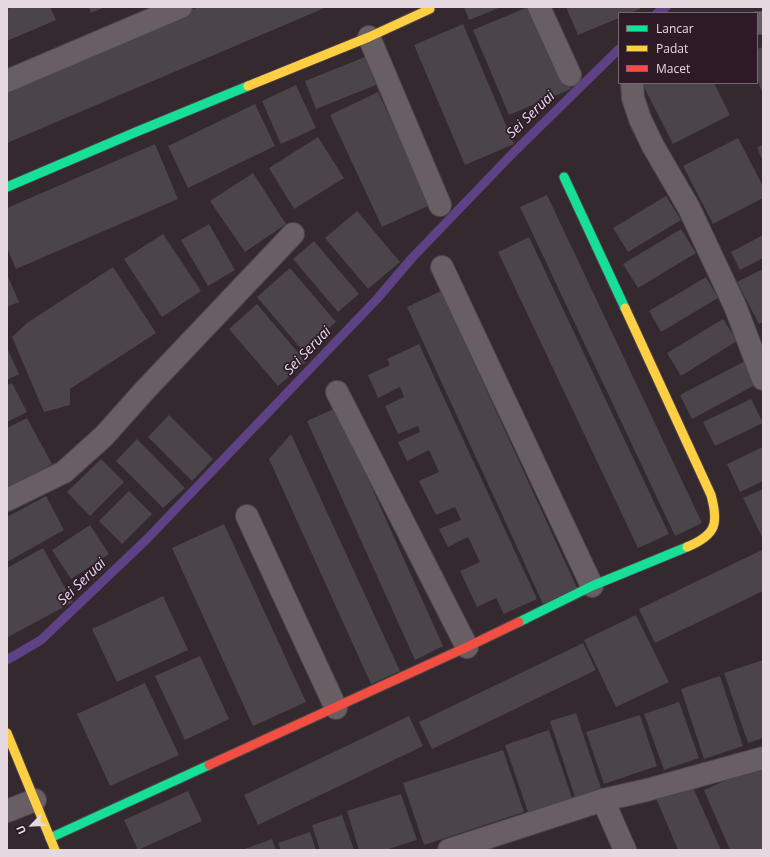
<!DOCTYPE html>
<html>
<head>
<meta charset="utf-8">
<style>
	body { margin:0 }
	#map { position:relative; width:770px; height:857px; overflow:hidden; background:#33292f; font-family:"Open Sans",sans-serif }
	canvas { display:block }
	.frame { position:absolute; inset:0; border:8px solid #e6d8df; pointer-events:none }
	.legend { position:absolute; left:618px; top:12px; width:140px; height:72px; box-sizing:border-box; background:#2e1a26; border:1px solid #786670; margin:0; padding:5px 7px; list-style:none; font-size:12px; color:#e6d8df }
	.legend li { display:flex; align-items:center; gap:8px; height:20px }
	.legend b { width:20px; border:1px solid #786670 }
	.north { position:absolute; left:12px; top:805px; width:40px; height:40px; -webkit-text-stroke:3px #2e1a26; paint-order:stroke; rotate:246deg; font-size:11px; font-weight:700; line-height:16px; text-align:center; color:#e6d8df }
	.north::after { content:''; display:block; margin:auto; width:14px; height:18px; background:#e6d8df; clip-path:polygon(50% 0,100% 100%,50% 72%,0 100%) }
</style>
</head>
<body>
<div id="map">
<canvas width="770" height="857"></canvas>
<div class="frame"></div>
<ul class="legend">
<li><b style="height:5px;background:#16e098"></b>Lancar</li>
<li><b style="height:5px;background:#ffcf43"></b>Padat</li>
<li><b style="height:5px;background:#f24e42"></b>Macet</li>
</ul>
<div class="north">U</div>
</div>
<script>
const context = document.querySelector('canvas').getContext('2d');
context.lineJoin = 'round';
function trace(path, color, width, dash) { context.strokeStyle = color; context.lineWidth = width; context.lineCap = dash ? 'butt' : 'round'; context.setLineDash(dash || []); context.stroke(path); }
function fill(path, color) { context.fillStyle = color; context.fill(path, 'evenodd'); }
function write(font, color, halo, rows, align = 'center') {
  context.font = font + ' "Open Sans",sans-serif'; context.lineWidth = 3.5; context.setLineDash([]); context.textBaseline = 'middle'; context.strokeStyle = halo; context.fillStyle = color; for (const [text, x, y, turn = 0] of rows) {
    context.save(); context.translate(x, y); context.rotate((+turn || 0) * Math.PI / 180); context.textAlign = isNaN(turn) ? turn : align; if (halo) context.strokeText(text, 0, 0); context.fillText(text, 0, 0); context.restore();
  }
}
trace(new Path2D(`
	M657 13 666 7
	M7 660 41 640 146 540 377 299 412 258 513 153 619 49`), '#5e4285', 9);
fill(new Path2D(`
	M13 7H50L56 20 7 41V9Z
	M89 7H105L91 13Z
	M199 7H327L7 143V89Z
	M464 7H501L469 20Z
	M528 7H537L571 89 509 115 473 30Z
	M566 7H639L640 9 630 13H619V18L578 35Z
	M463 24 514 144 465 165 414 45Z
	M763 47V95L757 79V49Z
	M365 57 376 85 316 109 305 81Z
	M642 83H714L730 115 673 144Z
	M296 85 316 128 281 144 262 101Z
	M378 92 430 205 382 227 330 115Z
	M255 104 275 146 188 188 168 146Z
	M318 137 344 178 294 209 269 168Z
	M738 138 763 186V198L713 224 683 166Z
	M155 144 178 199 16 269 7 248V208Z
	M763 145V162L757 147Z
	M253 173 286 224 245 252 210 201Z
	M547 195 702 523 675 536 520 207Z
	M666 196 681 220 628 252 613 228Z
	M357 211 400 262 368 289 325 238Z
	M209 224 235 270 208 286 181 240Z
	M681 229 696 253 638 288 623 264Z
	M163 234 201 291 162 317 124 259Z
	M763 235V258L740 270 731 252Z
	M529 237 669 534 638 548 498 252Z
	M314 241 359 294 338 312 293 259Z
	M113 267 156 333 70 389V405L44 412 12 337 27 323Z
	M290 268 336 322 303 351 257 297Z
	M763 269V322L759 324 737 282Z
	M7 274 19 302 7 307Z
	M706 277 718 298 661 332 649 311Z
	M441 291 577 588 543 604 407 307Z
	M257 304 306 362 278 386 229 329Z
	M723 319 737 341 681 376 667 353Z
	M419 344 537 599 504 614 496 598 477 607 460 571 480 562 468 537 448 547 439 529 461 520 455 507 436 515 419 481 439 472 429 450 407 461 398 442 420 432 418 426 398 434 385 406 404 397 400 387 378 398 368 375 390 365 387 359Z
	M7 348 19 374 7 380Z
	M745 361 757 384 692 419 680 395Z
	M12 383 27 412 7 422V385Z
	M751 399 763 423 715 446 703 422Z
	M336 408 443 646 415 660 307 421Z
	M169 415 213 459 192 481 148 437Z
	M27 418 52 464 7 489V428Z
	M291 434 400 671 371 684 288 501 269 459Z
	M137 439 185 488 163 508 116 461Z
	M763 447V481L740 492 727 464Z
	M101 459 124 482 90 516 67 492Z
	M763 489V539L743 498Z
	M129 491 152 514 122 544 99 521Z
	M46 496 64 530 7 562V517Z
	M224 524 306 702 253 726 172 548Z
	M90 525 109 554 71 579 52 550Z
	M43 548 73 602 8 637 7 636V568Z
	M762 550 763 553V591L655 643 639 609Z
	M163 596 188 650 117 682 92 629Z
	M636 615 669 682 616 707 584 640Z
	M583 643 596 670 432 749 419 722Z
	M200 656 229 719 185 740 155 676Z
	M763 660V738L748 743 724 673Z
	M720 676 743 746 704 759 681 689Z
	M145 683 179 755 110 786 77 714Z
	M679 702 699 758 664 770 644 714Z
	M576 713 601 788 575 797 550 721Z
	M640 715 657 766 604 784 586 732Z
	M409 716 423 746 258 825 244 795Z
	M549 730 572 798 528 812 505 745Z
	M503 750 524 812 424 845 403 783Z
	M760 765 763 772V850H730L704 790Z
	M691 783 721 850H678L656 798Z
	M188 791 202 821 138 850 124 820Z
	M401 794 417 840 385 850H359L347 811Z
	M342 815 354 850H320L312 825Z
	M310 832 316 850H281L278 843Z
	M272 839 276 850H242Z`), '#4b444a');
const street = new Path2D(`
	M539 7 570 75
	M757 23H763
	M369 37 440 205
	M7 81 181 7
	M632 83 633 98 640 119 653 146 689 208 735 306 763 379
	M442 267 592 586
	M337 392 467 647
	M7 500 64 472 104 436 146 389 293 234
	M247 516 336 708
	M603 800 625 850
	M7 811 35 800
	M449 850 603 800 647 790 763 758`);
const fast = new Path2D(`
	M564 177 625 308
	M7 187 136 132 248 86
	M519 622 592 586 687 547
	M50 838 209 765`);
const slow = new Path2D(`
	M248 86 369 37 430 9
	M625 308 711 495C719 524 716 535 687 547
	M7 733 55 850`);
const jam = new Path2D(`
	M209 765 467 647 519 622`);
trace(street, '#4f464c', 24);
trace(fast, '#4f464c', 11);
trace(slow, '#4f464c', 11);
trace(jam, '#4f464c', 11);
trace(street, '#685f64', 22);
trace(fast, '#16e098', 9);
trace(slow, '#ffcf43', 9);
trace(jam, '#f24e42', 9);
write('italic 14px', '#e3dcf1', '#2e1a26', [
	["Sei Seruai",531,115,-44],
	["Sei Seruai",308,351,-46],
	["Sei Seruai",82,582,-44]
]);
</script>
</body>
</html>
